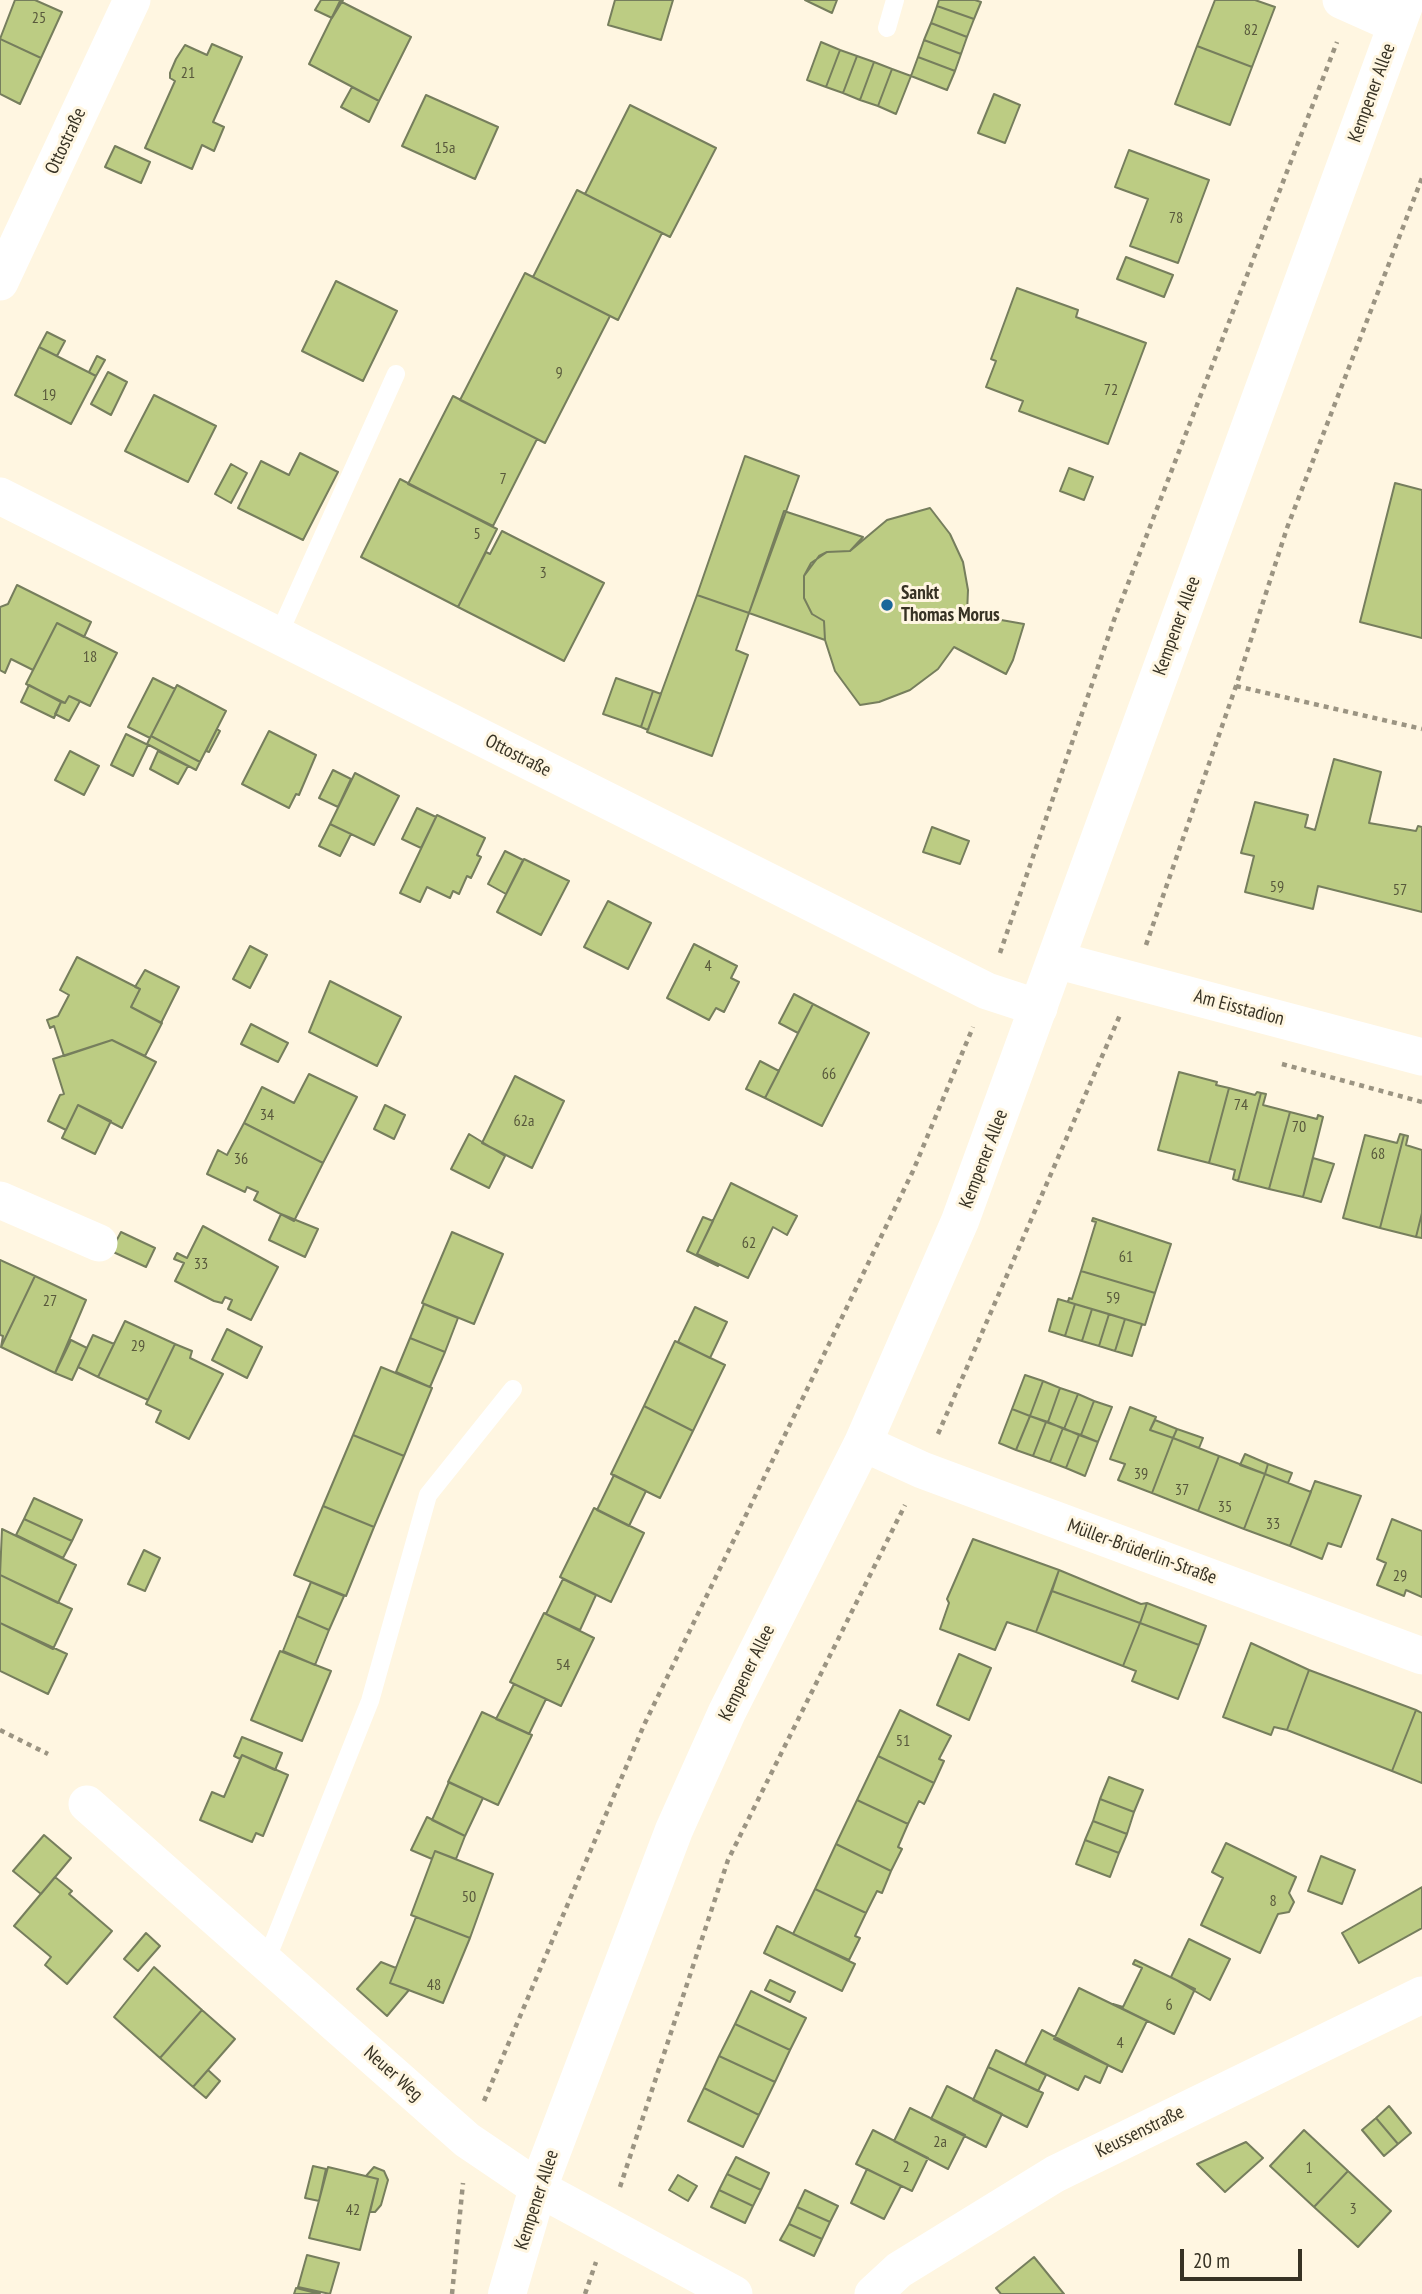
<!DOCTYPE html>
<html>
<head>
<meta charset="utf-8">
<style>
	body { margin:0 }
	#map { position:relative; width:1422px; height:2294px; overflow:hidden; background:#fff6e1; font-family:"PT Sans Narrow",sans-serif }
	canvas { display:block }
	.scale { position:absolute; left:1180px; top:2249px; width:122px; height:32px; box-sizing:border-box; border:4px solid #373224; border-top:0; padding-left:9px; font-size:21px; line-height:24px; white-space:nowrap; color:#373224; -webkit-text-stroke:5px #fff6e1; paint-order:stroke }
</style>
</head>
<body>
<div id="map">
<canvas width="1422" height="2294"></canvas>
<div class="scale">20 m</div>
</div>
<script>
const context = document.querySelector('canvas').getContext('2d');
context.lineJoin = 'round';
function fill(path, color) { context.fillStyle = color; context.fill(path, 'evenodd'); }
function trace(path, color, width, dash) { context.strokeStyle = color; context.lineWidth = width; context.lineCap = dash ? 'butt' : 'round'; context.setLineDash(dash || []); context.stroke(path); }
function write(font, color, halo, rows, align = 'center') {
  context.font = font + ' "PT Sans Narrow",sans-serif'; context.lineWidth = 6; context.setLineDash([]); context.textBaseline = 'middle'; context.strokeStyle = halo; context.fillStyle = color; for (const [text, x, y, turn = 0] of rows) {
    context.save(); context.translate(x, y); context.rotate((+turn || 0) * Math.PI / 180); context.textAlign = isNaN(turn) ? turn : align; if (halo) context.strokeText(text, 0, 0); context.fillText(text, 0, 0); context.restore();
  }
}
const building = new Path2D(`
	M15 0H35L62 12 41 58 0 39Z
	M321 0H343L332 18 315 10Z
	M615 0H673L661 40 608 25Z
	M805 0H837L832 13Z
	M939 0H975L981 2 974 19 937 6Z
	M1215 0H1255L1275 7 1252 67 1197 46Z
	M340 1 411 37 379 101 309 64Z
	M937 6 974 19 967 37 931 23Z
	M931 23 967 37 961 54 924 40Z
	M0 39 41 58 20 104 0 94Z
	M924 40 961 54 955 71 918 57Z
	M821 42 840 50 826 87 807 80Z
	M212 44 242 57 213 122 224 127 214 151 202 145 192 169 145 148 175 81 170 78V73L176 59 185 45 207 55Z
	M1197 46 1252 67 1230 125 1175 104Z
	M840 50 857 56 843 93 826 87Z
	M857 56 874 62 860 100 843 93Z
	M918 57 955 71 947 90 911 76Z
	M874 62 892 69 878 106 860 100Z
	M892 69 911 76 896 114 878 106Z
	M352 87 379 101 369 122 341 107Z
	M994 94 1020 105 1005 143 978 133Z
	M426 95 498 127 475 179 402 146Z
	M630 105 716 148 670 237 585 194Z
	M115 146 150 162 141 183 105 167Z
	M1129 150 1209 180 1178 263 1130 246 1148 199 1115 187Z
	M577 190 662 233 618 320 533 277Z
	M1126 257 1173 275 1164 297 1117 279Z
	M525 273 610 316 545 443 460 400Z
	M336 281 397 311 363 381 302 351Z
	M1017 288 1078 310 1076 317 1146 343 1108 444 1019 411 1023 401 986 387 996 361 991 359Z
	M47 332 65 341 57 356 39 347Z
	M39 347 96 376 71 424 15 395Z
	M97 356 105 360 96 376 89 372Z
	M108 372 127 382 111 415 91 404Z
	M154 395 216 426 188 482 125 451Z
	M453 396 537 439 493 526 408 484Z
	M300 453 338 472 303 540 238 508 261 461 289 475Z
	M745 456 799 476 749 613 697 595Z
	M231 464 247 473 231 503 215 494Z
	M1069 468 1093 477 1084 500 1060 491Z
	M400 479 497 529 458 607 361 557Z
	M1395 483 1422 490V638L1360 622Z
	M930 508 950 534 963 562 968 590 967 614 1024 624 1013 660 1006 674 954 647 938 669 910 690 879 702 860 705 835 671 825 640 824 621 812 614 804 598V576L811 563 827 552 850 551 887 520Z
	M784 511 863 537 850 551 827 552 819 556 804 576V598L812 614 824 621 825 640 749 613Z
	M502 531 604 583 564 661 458 607 486 552 490 554Z
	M17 585 91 622 84 637 57 623 33 670 11 659 5 673 0 670V607L8 604Z
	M697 595 749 613 736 650 748 655 712 756 647 732Z
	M57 623 117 653 90 706 69 696 65 703 26 684Z
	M153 678 175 689 150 738 128 727Z
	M616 678 653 691 641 727 603 714Z
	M29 685 61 702 54 718 21 702Z
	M177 685 226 711 200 762 151 736Z
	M653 691 661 694 648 730 641 727Z
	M69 696 80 701 69 721 55 714 61 702 65 703Z
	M217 729 220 731 209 752 206 751Z
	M269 731 316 755 299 795 296 794 289 808 242 784Z
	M126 734 148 745 133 776 111 765Z
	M151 736 200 762 196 770 147 744Z
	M70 751 99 766 84 795 55 780Z
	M158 751 188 766 178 784 150 769Z
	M1334 759 1381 772 1369 823 1416 831 1418 826 1422 827V912L1318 886 1313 909 1245 892 1254 856 1241 853 1255 802 1308 815 1305 827 1315 830Z
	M333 770 351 779 338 807 319 798Z
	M355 773 399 796 374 845 330 824Z
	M417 808 436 817 421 848 402 839Z
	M437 815 485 838 477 855 481 857 471 878 467 876 459 894 453 891 450 898 427 887 420 902 400 893Z
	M330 824 351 834 340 856 319 846Z
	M932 827 969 841 960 864 923 852Z
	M505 851 523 860 506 894 488 884Z
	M524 859 569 881 541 935 497 912Z
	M608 901 651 923 628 969 584 947Z
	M694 944 737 966 731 978 739 982 724 1012 716 1008 709 1020 667 998Z
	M250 946 267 955 250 988 233 979Z
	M77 957 140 989 131 1007 162 1023 145 1056 112 1040 64 1056 54 1026 50 1028 47 1020 58 1016 69 995 60 990Z
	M145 970 179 987 161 1023 131 1007 140 989 135 987Z
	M330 981 401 1017 377 1066 309 1032Z
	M794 994 813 1004 798 1033 779 1023Z
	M813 1004 869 1033 822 1126 765 1098Z
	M251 1024 288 1043 278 1062 241 1044Z
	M112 1040 156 1062 122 1128 78 1105 66 1130 48 1121 60 1095 64 1094 53 1059Z
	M760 1061 779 1071 765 1098 746 1089Z
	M1179 1072 1217 1082 1216 1085 1229 1088 1209 1163 1158 1150Z
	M309 1074 357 1097 323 1163 244 1123 262 1087 294 1103Z
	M515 1076 564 1101 532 1168 482 1143Z
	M1229 1088 1255 1095 1257 1092 1261 1093 1238 1181 1233 1179 1235 1170 1209 1163Z
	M1261 1093 1266 1094 1263 1105 1290 1112 1269 1189 1238 1181Z
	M78 1105 111 1121 95 1154 62 1138Z
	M385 1105 405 1115 394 1139 374 1129Z
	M1290 1112 1317 1119 1318 1115 1323 1117 1303 1197 1269 1189Z
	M244 1123 323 1163 294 1221 254 1200 258 1192 247 1187 245 1192 207 1174 218 1150 227 1155Z
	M469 1134 505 1156 489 1188 451 1169Z
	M1400 1134 1404 1135 1380 1228 1343 1218 1365 1135 1397 1143Z
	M1404 1135 1408 1136 1406 1145 1422 1150V1213L1416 1237 1380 1228Z
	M1313 1158 1334 1164 1321 1202 1303 1197Z
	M731 1183 797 1216 787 1235 773 1227 748 1278 697 1254Z
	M1422 1213V1238L1416 1237Z
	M281 1214 318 1229 305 1257 269 1240Z
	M703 1217 713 1221 697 1254 718 1266 687 1251Z
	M1093 1218 1171 1244 1155 1293 1081 1271 1096 1222 1092 1221Z
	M203 1226 278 1267 251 1320 228 1309 232 1300 225 1297 222 1303 214 1301 175 1281 184 1263 174 1259 177 1253 187 1258Z
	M121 1232 155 1248 146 1267 111 1251Z
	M452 1232 503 1254 474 1324 422 1303Z
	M0 1260 35 1276 1 1347 3 1336 0 1335Z
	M1081 1271 1155 1293 1145 1325 1068 1302 1069 1298 1072 1299Z
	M35 1276 86 1300 55 1373 1 1347Z
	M1058 1299 1075 1304 1065 1336 1049 1331Z
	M424 1304 458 1318 445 1352 410 1338Z
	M1075 1304 1092 1309 1082 1341 1065 1336Z
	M695 1307 727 1322 710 1358 678 1342Z
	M1092 1309 1109 1314 1099 1346 1082 1341Z
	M1109 1314 1125 1319 1115 1351 1099 1346Z
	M1125 1319 1142 1324 1132 1356 1115 1351Z
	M125 1321 175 1344 148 1400 98 1377Z
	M227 1329 262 1347 247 1378 212 1360Z
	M93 1335 114 1344 98 1377 78 1367Z
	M410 1338 445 1352 430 1387 396 1372Z
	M71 1340 87 1348 72 1380 55 1373Z
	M675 1341 725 1365 693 1431 644 1406Z
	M175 1344 192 1351 190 1358 223 1374 189 1439 156 1422 161 1411 146 1404Z
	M381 1367 432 1388 404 1456 353 1435Z
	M1025 1375 1043 1381 1030 1416 1012 1409Z
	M1043 1381 1060 1388 1048 1422 1030 1416Z
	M1060 1388 1078 1394 1064 1429 1048 1422Z
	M1078 1394 1094 1401 1081 1435 1064 1429Z
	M1094 1401 1112 1407 1098 1442 1081 1435Z
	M644 1406 693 1431 660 1498 611 1474Z
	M1130 1407 1156 1417 1150 1430 1173 1438 1152 1493 1118 1480 1125 1464 1110 1459Z
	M1012 1409 1030 1416 1016 1450 999 1443Z
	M1030 1416 1046 1422 1033 1456 1016 1450Z
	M1155 1420 1177 1429 1173 1438 1150 1430Z
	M1046 1422 1063 1428 1050 1462 1033 1456Z
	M1063 1428 1079 1435 1066 1468 1050 1462Z
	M1177 1429 1203 1438 1199 1448 1173 1438Z
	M353 1435 404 1456 374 1527 323 1506Z
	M1079 1435 1098 1442 1085 1476 1066 1468Z
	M1173 1438 1219 1456 1198 1511 1152 1493Z
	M1245 1454 1268 1464 1265 1474 1240 1465Z
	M1219 1456 1265 1474 1244 1529 1198 1511Z
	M1268 1464 1292 1473 1288 1483 1265 1474Z
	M1265 1474 1311 1492 1290 1546 1244 1529Z
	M614 1475 646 1491 629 1526 597 1510Z
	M1315 1481 1361 1496 1341 1547 1328 1543 1322 1559 1290 1546Z
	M34 1498 82 1520 72 1541 24 1519Z
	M323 1506 374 1527 346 1596 294 1575Z
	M594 1508 644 1533 611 1602 560 1577Z
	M24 1519 72 1541 63 1558 16 1535Z
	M1392 1519 1422 1531V1597L1406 1590 1404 1596 1377 1585 1386 1563 1377 1559Z
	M2 1529 76 1565 58 1603 0 1575Z
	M973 1539 1059 1570 1036 1632 1007 1622 995 1650 940 1629 949 1603 947 1599Z
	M144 1550 160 1558 145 1591 128 1584Z
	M1059 1570 1141 1604 1147 1603 1140 1623 1052 1591Z
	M0 1575 72 1609 53 1649 0 1623Z
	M563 1579 596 1595 580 1630 546 1614Z
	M311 1582 344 1596 329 1630 297 1616Z
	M1052 1591 1140 1623 1123 1666 1036 1632Z
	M1147 1603 1206 1626 1199 1645 1140 1623Z
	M544 1613 594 1638 561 1706 510 1682Z
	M297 1616 329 1630 315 1665 283 1651Z
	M0 1623 67 1654 48 1694 0 1671Z
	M1140 1623 1199 1645 1178 1699 1132 1681 1136 1671 1123 1666Z
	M1251 1643 1309 1670 1287 1730 1274 1727 1271 1735 1223 1717Z
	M280 1651 331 1671 302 1741 251 1720Z
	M959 1654 991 1668 969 1720 937 1705Z
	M1309 1670 1416 1710 1392 1771 1287 1730Z
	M514 1684 546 1699 529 1734 496 1719Z
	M900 1710 951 1736 939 1759 944 1761 934 1783 878 1756Z
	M1416 1710 1422 1713V1783L1392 1771Z
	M482 1712 532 1735 498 1805 448 1782Z
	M242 1737 282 1753 275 1770 242 1755 240 1759 234 1756Z
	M242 1755 288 1775 263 1836 256 1833 252 1842 200 1820 212 1792 224 1797Z
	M878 1756 934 1783 924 1804 919 1801 908 1824 857 1800Z
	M1109 1777 1143 1790 1134 1812 1100 1799Z
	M449 1782 483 1798 465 1836 432 1820Z
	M1100 1799 1134 1812 1127 1834 1093 1821Z
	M857 1800 908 1824 898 1847 902 1849 891 1871 836 1844Z
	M427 1817 465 1836 456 1859 435 1851 432 1859 411 1850Z
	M1093 1821 1127 1834 1119 1853 1085 1840Z
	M44 1835 71 1858 41 1894 13 1871Z
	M1085 1840 1119 1853 1110 1877 1076 1864Z
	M1226 1843 1296 1877 1289 1893 1294 1902 1289 1912 1278 1914 1260 1953 1201 1925 1223 1878 1212 1872Z
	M836 1844 891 1871 882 1893 877 1891 866 1913 815 1889Z
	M435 1851 493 1874 470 1938 411 1915Z
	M1321 1856 1355 1870 1342 1904 1308 1891Z
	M55 1877 72 1891 69 1894 112 1931 67 1984 45 1965 51 1957 14 1926Z
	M1422 1887V1928L1359 1963 1342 1933Z
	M815 1889 866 1913 855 1936 860 1938 849 1960 793 1934Z
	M416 1917 470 1938 443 2003 390 1983Z
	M777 1926 855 1964 842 1991 764 1953Z
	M146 1933 160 1946 138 1971 124 1959Z
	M1189 1939 1230 1959 1210 2000 1171 1977Z
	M1135 1960 1195 1989 1174 2034 1113 2004 1123 2007 1142 1968 1133 1964Z
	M381 1962 396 1968 390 1983 409 1990 387 2016 357 1989Z
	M154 1967 202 2010 160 2058 114 2017Z
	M770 1980 795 1992 790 2002 765 1990Z
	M1079 1988 1147 2021 1122 2072 1054 2039Z
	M751 1991 806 2018 790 2050 735 2024Z
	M202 2010 235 2039 193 2087 160 2058Z
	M735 2024 790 2050 775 2082 719 2056Z
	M1042 2030 1108 2065 1100 2083 1085 2076 1078 2090 1025 2064Z
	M996 2050 1046 2075 1038 2091 988 2067Z
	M719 2056 775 2082 759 2115 704 2088Z
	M988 2067 1043 2093 1027 2127 973 2100Z
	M208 2070 220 2081 206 2098 193 2087Z
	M947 2086 1002 2114 986 2147 931 2119Z
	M704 2088 759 2115 743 2147 688 2121Z
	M1389 2106 1411 2133 1398 2144 1376 2118Z
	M910 2108 965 2135 948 2169 894 2141Z
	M1376 2118 1398 2144 1384 2156 1362 2130Z
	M873 2130 928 2158 912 2191 856 2164Z
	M1304 2130 1348 2171 1314 2207 1270 2166Z
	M1246 2142 1263 2158 1225 2192 1197 2164Z
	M736 2157 769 2173 761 2190 727 2174Z
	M313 2166 326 2169 319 2201 305 2198Z
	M328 2167 378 2179 360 2250 309 2238Z
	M374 2167 384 2171 388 2180 381 2205 375 2212H370L378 2179 366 2176Z
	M867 2169 901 2186 884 2219 851 2203Z
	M1348 2171 1391 2211 1358 2247 1314 2207Z
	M727 2174 761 2190 753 2206 719 2190Z
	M678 2175 697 2186 688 2201 669 2190Z
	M719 2190 753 2206 745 2223 711 2207Z
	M805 2190 838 2206 830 2222 797 2207Z
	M797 2207 830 2222 822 2239 789 2224Z
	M789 2224 822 2239 814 2256 780 2240Z
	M307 2255 339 2263 330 2294 298 2287Z
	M1034 2257 1064 2294H1001L996 2288Z
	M296 2288 320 2294H294Z`);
fill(building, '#bccc83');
trace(building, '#767e5d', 2);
trace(new Path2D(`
	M1236 686 1422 729
	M1146 945 1236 686 1287 528 1422 178
	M1000 953 1114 620 1337 42
	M1282 1064 1422 1102
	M938 1434 1120 1015
	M0 1730 48 1754
	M484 2101 644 1725 913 1171 973 1027
	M620 2187 728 1860 905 1505
	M452 2294 463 2183
	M585 2294 596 2262`), '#9b9482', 4.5, [5, 5]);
trace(new Path2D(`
	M887 28 895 0
	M278 636 396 374
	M266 1961 370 1701 428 1495 513 1389`), '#fff', 18);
trace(new Path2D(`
	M1341 0 1397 25
	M0 282 132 0
	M0 496 987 991 1039 1008
	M1056 960 1422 1057
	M0 1200 99 1243
	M863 1443 922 1470 1422 1656
	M87 1804 467 2140 538 2188 734 2294
	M873 2294 899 2270 1055 2174 1422 1995`), '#fff', 37);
trace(new Path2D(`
	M507 2294 538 2188 674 1830 727 1712 863 1443 960 1221 1406 0`), '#fff', 38);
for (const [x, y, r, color] of [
	[887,605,7,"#1a679a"]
]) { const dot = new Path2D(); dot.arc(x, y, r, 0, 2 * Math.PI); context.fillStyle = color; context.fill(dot); trace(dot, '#fff6e1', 2.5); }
write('16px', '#58583c', null, [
	["25",39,18],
	["82",1251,30],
	["21",188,73],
	["15a",445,148],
	["78",1176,218],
	["9",559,373],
	["72",1111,390],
	["19",49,395],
	["7",503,479],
	["5",477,534],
	["3",543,573],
	["18",90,657],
	["59",1277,887],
	["57",1400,890],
	["4",708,966],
	["66",829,1074],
	["74",1241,1105],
	["34",267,1115],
	["62a",524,1121],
	["70",1299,1127],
	["68",1378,1154],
	["36",241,1159],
	["62",749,1243],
	["61",1126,1257],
	["33",201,1264],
	["59",1113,1298],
	["27",50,1301],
	["29",138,1346],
	["39",1141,1474],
	["37",1182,1490],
	["35",1225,1507],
	["33",1273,1524],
	["29",1400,1576],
	["54",563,1665],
	["51",903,1741],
	["50",469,1897],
	["8",1273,1901],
	["48",434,1985],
	["6",1169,2005],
	["4",1120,2043],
	["2a",940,2142],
	["2",906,2167],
	["1",1309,2168],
	["3",1353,2209],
	["42",353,2210]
]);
write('19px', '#373224', '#fff6e1', [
	["Kempener Allee",1372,93,-70],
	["Ottostraße",66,141,-65],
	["Kempener Allee",1177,626,-70],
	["Ottostraße",518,756,27],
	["Am Eisstadion",1239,1008,15],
	["Kempener Allee",984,1159,-69],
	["Müller-Brüderlin-Straße",1142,1552,20],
	["Kempener Allee",747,1673,-64],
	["Neuer Weg",393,2074,42],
	["Keussenstraße",1140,2132,-26],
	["Kempener Allee",537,2200,-72]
]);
write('bold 19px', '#373224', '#fff6e1', [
	["Sankt",901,594],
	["Thomas Morus",901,616]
], 'left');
</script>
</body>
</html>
